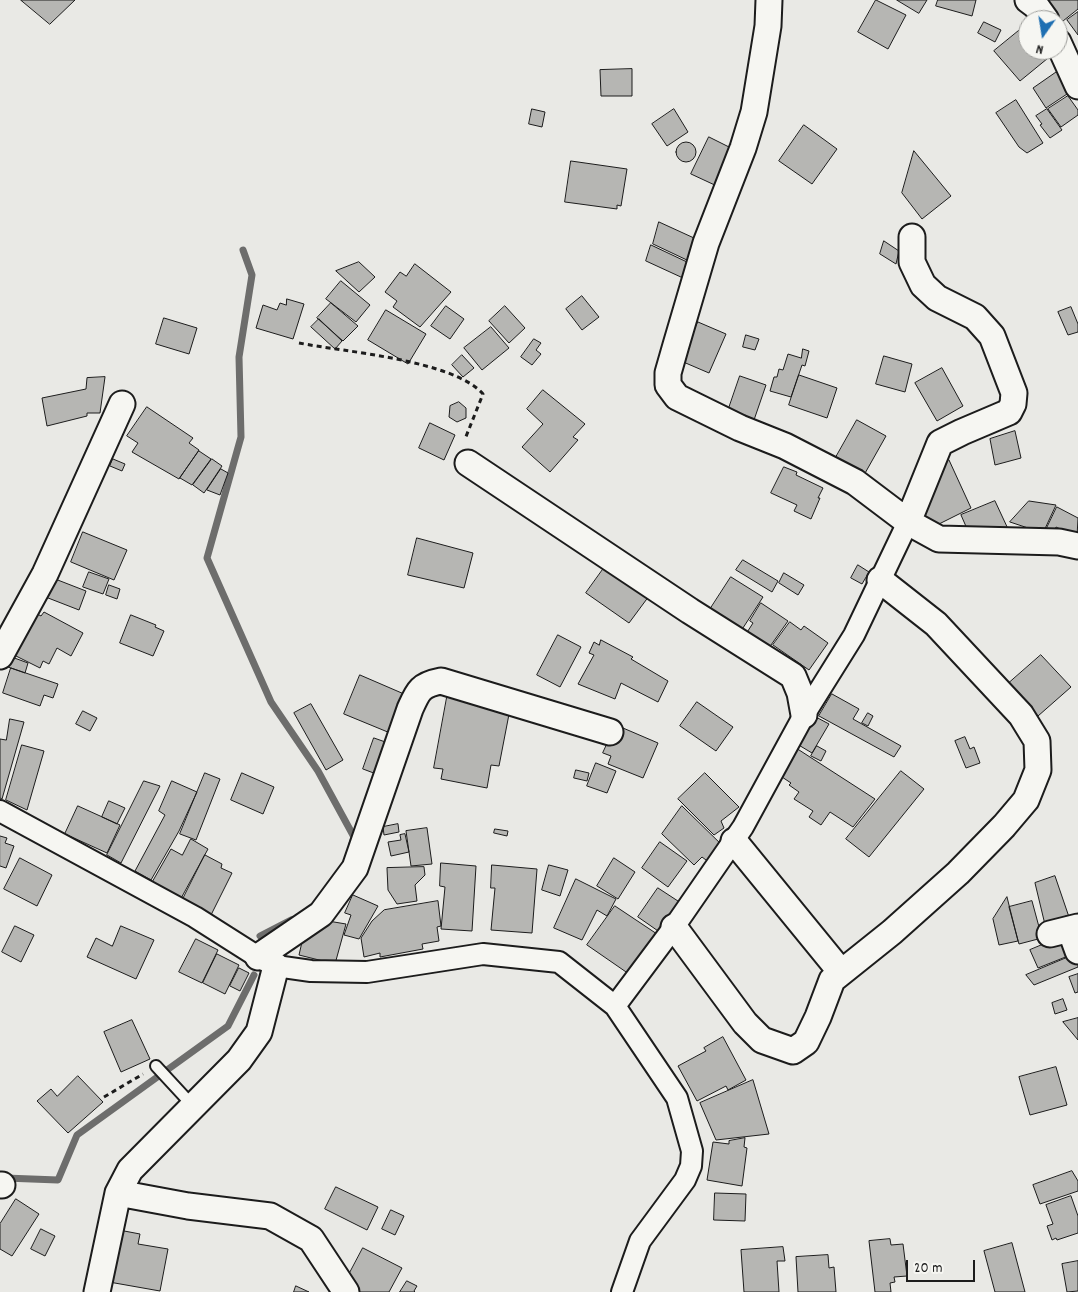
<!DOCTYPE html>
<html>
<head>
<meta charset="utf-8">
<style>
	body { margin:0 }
	#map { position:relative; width:1078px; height:1292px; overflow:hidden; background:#e9e9e5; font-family:Dekko,sans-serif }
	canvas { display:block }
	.north { position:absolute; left:1018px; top:10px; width:50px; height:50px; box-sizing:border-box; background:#f6f6f2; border:1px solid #9f9f9c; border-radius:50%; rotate:193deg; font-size:14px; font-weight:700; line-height:20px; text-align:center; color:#1c1c1c }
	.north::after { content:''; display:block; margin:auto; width:18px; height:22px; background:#1f6fb2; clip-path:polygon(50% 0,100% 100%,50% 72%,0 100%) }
	.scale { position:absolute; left:906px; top:1260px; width:69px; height:22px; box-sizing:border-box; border:2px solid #1c1c1c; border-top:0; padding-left:6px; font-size:15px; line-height:18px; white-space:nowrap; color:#1c1c1c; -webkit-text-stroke:4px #f6f6f2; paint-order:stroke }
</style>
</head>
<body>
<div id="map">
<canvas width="1078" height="1292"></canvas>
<div class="north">N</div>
<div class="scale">20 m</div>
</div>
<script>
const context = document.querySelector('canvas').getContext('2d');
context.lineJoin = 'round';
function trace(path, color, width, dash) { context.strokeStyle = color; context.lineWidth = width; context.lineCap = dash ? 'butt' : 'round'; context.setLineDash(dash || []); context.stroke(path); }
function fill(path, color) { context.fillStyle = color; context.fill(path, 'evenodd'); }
trace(new Path2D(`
	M243 250 252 275 239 357 241 437 207 558 271 702 318 771 354 837 352 844
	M260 936 291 920
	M5 1178 58 1180 77 1135 228 1026 254 975`), '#6d6d6c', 7);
const building = new Path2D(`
	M21 0H75L50 24Z
	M876 0 906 15 888 49 858 32Z
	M897 0H927L919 13Z
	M938 0H976L972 16 936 6Z
	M1046 0H1078V9L1063 21Z
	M1078 12V35L1067 20Z
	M984 22 1001 30 995 42 978 33Z
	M1027 24 1028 50H1049L1053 54 1020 81 994 51Z
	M632 69V96H601L600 70Z
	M1061 71 1073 90 1046 108 1033 88 1056 72 1057 73Z
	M1068 96 1078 110V115L1061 127 1048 109Z
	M1016 100 1043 143 1027 153 1019 147 996 113Z
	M532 109 545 112 542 127 529 124Z
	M674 109 688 132 667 146 652 124Z
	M1047 109 1062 130 1050 138 1040 125 1042 124 1036 116Z
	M804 125 837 149 812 184 779 161Z
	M709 137 737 151 719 187 691 174Z
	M676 152a10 10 0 1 1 20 0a10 10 0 1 1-20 0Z
	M914 151 951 196 922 219 902 193Z
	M571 161 627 169 621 206 617 205V209L565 202Z
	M659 222 694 238 690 250 692 251 689 261 653 244Z
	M884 241 899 251 896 264 880 254Z
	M651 245 687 262 683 278 646 261Z
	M359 262 375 277 359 292 336 271Z
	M415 264 451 292 420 327 393 307 397 301 385 292 400 272 406 276Z
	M341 281 370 305 356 322 326 299Z
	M582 296 599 317 582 330 566 309Z
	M287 299 304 304 293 339 256 328 263 305 277 310 280 303 286 305Z
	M331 303 358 326 343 341 317 318Z
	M446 306 464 319 450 339 431 326Z
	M505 306 525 328 509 343 489 321Z
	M1071 307 1078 324V332L1068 335 1058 312Z
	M386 310 426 334 408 364 368 340Z
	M164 318 197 328 189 354 156 344Z
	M319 319 342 341 335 349 311 327Z
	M698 322 726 334 709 373 681 361Z
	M491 327 509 348 482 370 464 348Z
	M746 335 759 339 755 350 743 347Z
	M534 339 541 343 536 350 541 354 532 365 521 357Z
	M803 349 809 351 805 366 802 365 791 397 770 391 774 377H777L779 369 783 370 788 354 801 358Z
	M462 355 474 368 463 377 452 365Z
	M884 356 912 364 905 392 876 384Z
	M942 368 963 406 937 421 915 383Z
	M799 375 837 388 827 418 789 405Z
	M740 376 766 385 754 420 728 411Z
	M105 377 100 413H87V416L47 426 42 398 86 389 87 378Z
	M543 390 585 424 573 437 578 440 550 472 522 447 543 424 527 409Z
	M459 402 466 408V418L457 422 449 417 450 406Z
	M147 407 193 438 189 443 199 450 179 479 132 452 138 443 127 436Z
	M857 420 886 436 864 475 835 459Z
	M430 423 455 435 444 460 419 448Z
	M1015 431 1021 458 995 465 990 439Z
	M199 451 211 459 192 485 180 478Z
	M113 459 125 464 122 471 110 466Z
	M212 459 222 466 204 493 193 485Z
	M949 460 971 508 929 529 921 501 937 470Z
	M784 467 797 472 796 475 823 488 818 498H820L811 519 794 511 797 505 771 493Z
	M221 469 228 473 220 495 207 490Z
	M995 501 1009 531H968L961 515Z
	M1029 501 1056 505 1043 533 1010 522Z
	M1057 507 1078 518 1077 537 1056 527 1053 534 1046 530Z
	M83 532 127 550 114 580 71 562Z
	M417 538 473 553 464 588 408 575Z
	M743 560 778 581 772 592 736 570Z
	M858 565 869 572 862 584 851 578Z
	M604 568 652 592 629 623 586 593Z
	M89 572 109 579 103 594 83 587Z
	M784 573 804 585 798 595 779 583Z
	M50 577 86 591 79 610 43 596Z
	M731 577 763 597 741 631 709 611Z
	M109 585 120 589 117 599 106 595Z
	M761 603 788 621 766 652 744 637 753 623 750 621Z
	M30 610 41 616 44 612 83 633 71 656 57 648 49 664 43 661 40 668 8 652Z
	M131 615 156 625 155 627 164 631 153 656 120 643Z
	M790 622 801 630 804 626 828 643 809 670 773 645Z
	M558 635 581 647 560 687 537 675Z
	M601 640 633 657 631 659 668 681 658 702 621 683 615 699 578 684 594 655 589 653 594 642 599 645Z
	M1041 655 1071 687 1038 716 1009 683Z
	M9 656 28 663 25 673 5 666Z
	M11 668 58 684 53 698 44 695 40 706 3 693Z
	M360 675 411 697 395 735 344 714Z
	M448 692 510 709 499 766 491 765 487 788 441 779 443 769 434 768Z
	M832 694 859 709 853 719 901 746 894 757 819 716Z
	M697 702 733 727 716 751 680 726Z
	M311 704 343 760 326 770 294 713Z
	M83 711 97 718 90 731 76 724Z
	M868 713 873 716 868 726 862 723Z
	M814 716 829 724 812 753 797 744Z
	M10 719 24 722 2 799 0 798V739L6 740Z
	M616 725 658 743 643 778 608 764 611 756 603 753Z
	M965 737 970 749 974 747 980 763 966 768 955 741Z
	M374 738 391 744 379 775 363 769Z
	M22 745 44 751 27 810 6 800Z
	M817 746 826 751 821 761 811 756Z
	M796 748 875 799 853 827 830 812 821 825 809 817 813 811 794 799 799 792 789 785 791 783 779 775Z
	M596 763 616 771 607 793 587 786Z
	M576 770 589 773 587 781 574 778Z
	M901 771 924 789 869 857 846 839Z
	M205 773 220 779 196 840 180 834Z
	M242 773 274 787 263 814 231 800Z
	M705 773 739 807 721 821 724 828 714 835 678 799Z
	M144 781 160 786 121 863 107 855Z
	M172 781 197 792 179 831 151 880 135 871 165 815 159 811Z
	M109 801 125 808 117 824 102 817Z
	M78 806 120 825 107 853 65 834Z
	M682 806 725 848 710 863 702 857 694 865 662 834Z
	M398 824 399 832 384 835 383 827Z
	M427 828 432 864 411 866 406 831Z
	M495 829 508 831 507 836 494 833Z
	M405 834 409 852 391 856 388 842 401 840 400 835Z
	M0 836 7 838 5 843 14 846 6 868 0 866Z
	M191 839 208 849 179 902 151 884 171 849 182 855Z
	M660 842 687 861 668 887 642 868Z
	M205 855 222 864 221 868 232 873 211 915 182 901Z
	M20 858 52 875 37 906 4 889Z
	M614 858 635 872 618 899 597 886Z
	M441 863 476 866 472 931 441 929 445 887 440 886Z
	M492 865 537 869 532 933 491 930 495 888H491Z
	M549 865 568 870 560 896 542 890Z
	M424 867 425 875 415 885 417 901 397 904 388 890 387 868Z
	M1055 876 1069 917 1047 933 1035 883Z
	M576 879 616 899 607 916 597 910 582 940 554 928Z
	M658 888 681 903 661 933 638 917Z
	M353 895 378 906 359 939 344 935 351 915 345 913Z
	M1007 897 1018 941 999 945 993 919Z
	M438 901 441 926 437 927 439 941 422 944 423 949 380 957V953L364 957 361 938 372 921 384 910Z
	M1032 901 1042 938 1019 944 1009 907Z
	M615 906 657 934 629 974 587 945Z
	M322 920 346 924 335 964 299 955 305 929Z
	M15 926 34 935 21 962 2 952Z
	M121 926 154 940 136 979 87 957 96 938 112 946Z
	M1066 935 1073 954 1038 968 1030 950Z
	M196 939 218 950 202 983 179 972Z
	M217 954 239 965 225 994 203 983Z
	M1076 954 1078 958V967L1034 985 1026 975Z
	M239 968 249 973 240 991 230 986Z
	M1078 974V992L1075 993 1069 977Z
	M1063 999 1067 1010 1055 1014 1052 1003Z
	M1078 1018V1040L1063 1022Z
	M132 1020 150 1059 121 1072 104 1032Z
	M723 1037 746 1080 728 1090 726 1086 697 1101 678 1066 706 1051 704 1048Z
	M1056 1067 1067 1105 1030 1115 1019 1077Z
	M78 1076 103 1102 68 1133 37 1101 51 1089 57 1096Z
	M753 1080 769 1134 716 1140 700 1103Z
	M745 1138 744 1147 747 1148 742 1186 707 1180 713 1142 729 1144V1141Z
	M1072 1171 1078 1181V1191L1040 1204 1033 1185Z
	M336 1187 378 1207 367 1230 325 1209Z
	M715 1193 746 1194 745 1221 714 1220Z
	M1071 1196 1078 1216V1233L1057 1240 1056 1238 1052 1240 1047 1226 1053 1224 1046 1205Z
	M16 1199 39 1214 12 1256 0 1249V1224Z
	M391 1210 404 1216 395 1235 382 1229Z
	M41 1229 55 1236 45 1256 31 1249Z
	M119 1230 140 1234 138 1244 168 1249 160 1291 109 1282Z
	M890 1239 891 1245 903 1244 907 1276 894 1277 895 1282 890 1283 891 1292H875L869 1241Z
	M1012 1243 1025 1292H995L984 1251Z
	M783 1247 785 1261H777L779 1292H744L741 1250Z
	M363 1248 402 1268 389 1292H360L344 1284Z
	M828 1255 829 1268 834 1267 836 1292H798L796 1257Z
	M1078 1261V1291L1067 1292 1062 1264Z
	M407 1281 417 1286 414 1291 415 1292H400Z
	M296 1286 309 1292H294Z`);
fill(building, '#b6b6b3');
trace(building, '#1c1c1c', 1);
const service = new Path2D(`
	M156 1066 193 1106`);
const minor = new Path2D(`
	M0 811 195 917 258 957 276 966 311 971 367 972 483 954 559 962 615 1006 677 1098 692 1151 691 1166 685 1180 640 1241 622 1292
	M615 1006 674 927 743 827 804 715 854 635 908 522`);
const tertiary = new Path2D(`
	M769 0 768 26 754 112 743 148 706 243 676 345 668 373V385L677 397 740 428 785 446 855 482 908 522 939 539 1059 542 1078 546
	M1028 0 1036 6 1046 20
	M1058 42 1078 86
	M468 463 690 611 793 676 800 693 804 715
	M908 522 940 443 962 432 1009 412 1013 404 1014 393 992 336 975 317 937 298 923 285 912 262V237
	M0 656 45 574 122 404
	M734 841 841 972
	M674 927 745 1023 762 1040 793 1051 806 1042 818 1017 832 980 892 932 958 873 1004 826 1026 800 1038 770 1037 741 1021 715 936 624 880 580
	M1070 929 1078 951
	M1050 934 1078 927
	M258 957 321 914 355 868 410 709C418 691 420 685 441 681L610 732
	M0 1185H2
	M118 1193 188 1206 270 1216 311 1239 346 1292
	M97 1292 118 1193 130 1170 239 1060 259 1032 276 966`);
trace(service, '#1c1c1c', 14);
trace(minor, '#1c1c1c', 24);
trace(tertiary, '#1c1c1c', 29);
trace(new Path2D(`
	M299 343C345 352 453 360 483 394L465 439
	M104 1097 143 1074`), '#1c1c1c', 3, [5, 4]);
trace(service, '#f6f6f2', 10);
trace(minor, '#f6f6f2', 20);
trace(tertiary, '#f6f6f2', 25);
</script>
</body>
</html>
